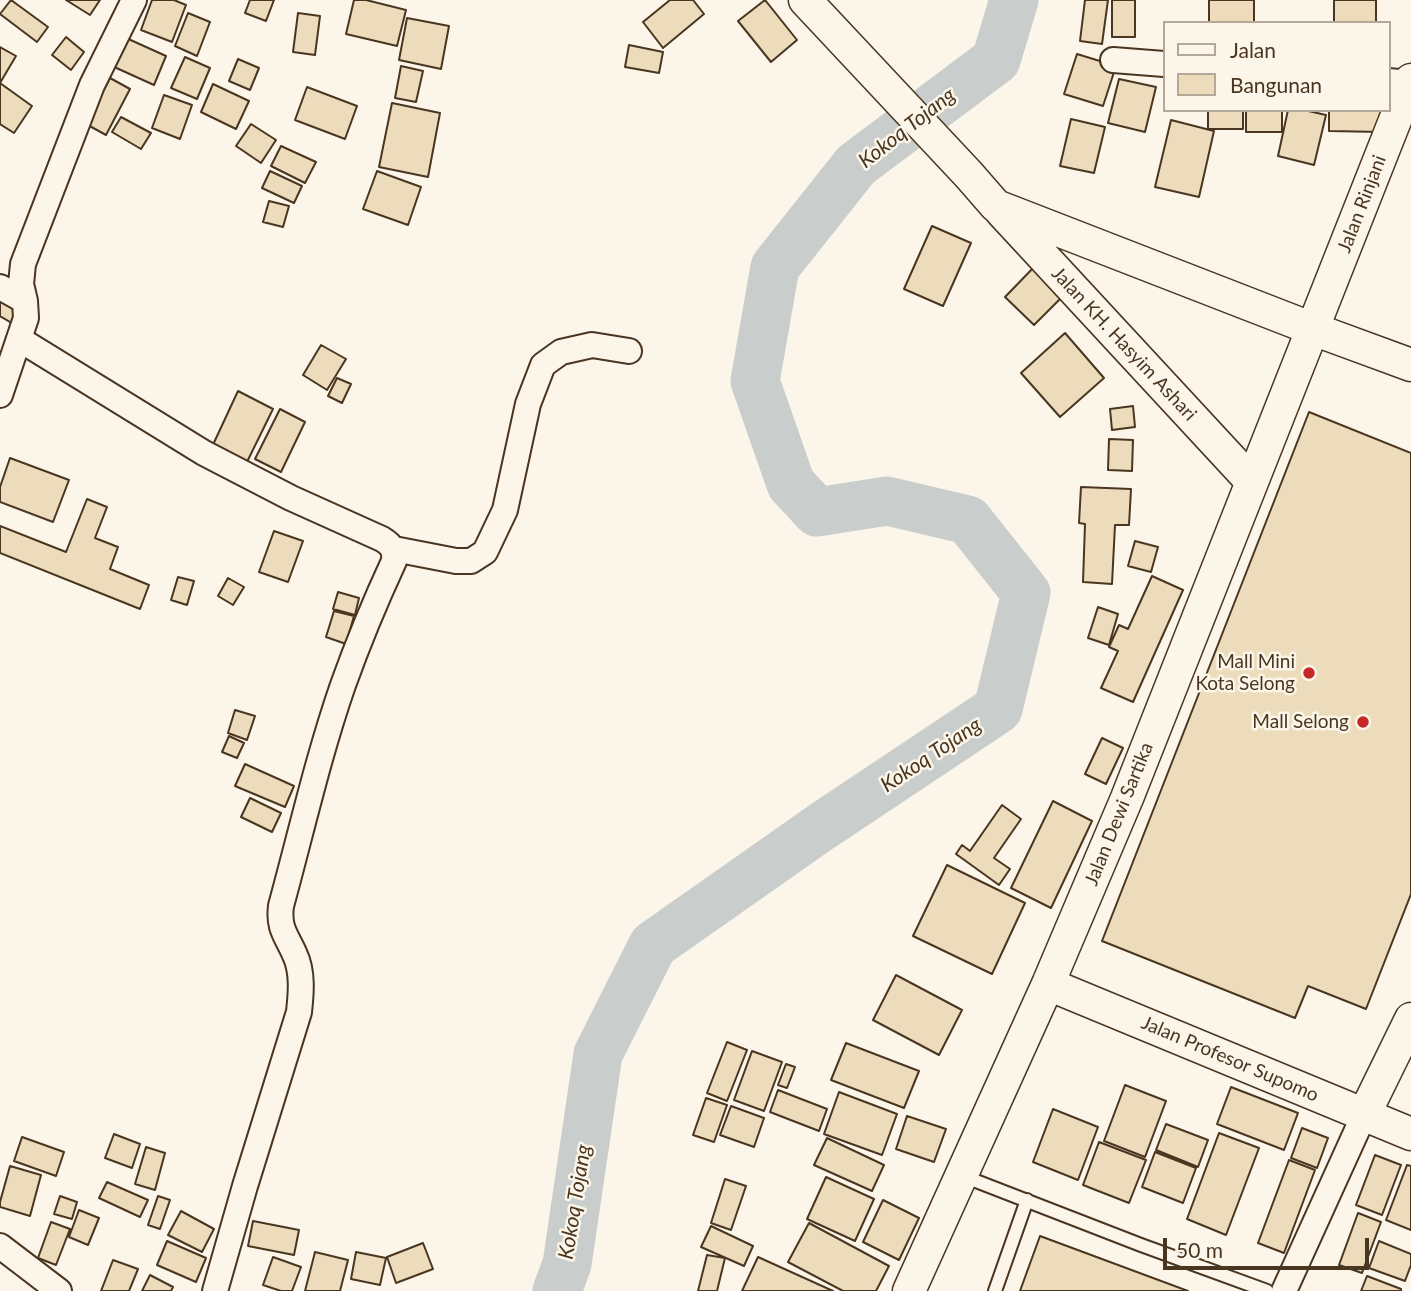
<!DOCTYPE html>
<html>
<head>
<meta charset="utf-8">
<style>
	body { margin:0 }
	#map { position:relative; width:1411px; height:1291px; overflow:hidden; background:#fbf6e9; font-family:Lato,sans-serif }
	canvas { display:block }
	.legend { position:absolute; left:1163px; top:21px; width:228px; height:91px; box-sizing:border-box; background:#fbf6e9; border:2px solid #b4a999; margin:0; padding:9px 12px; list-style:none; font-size:21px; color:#4a3520 }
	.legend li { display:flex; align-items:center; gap:14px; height:35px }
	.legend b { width:35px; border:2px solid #b4a999 }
	.scale { position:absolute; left:1163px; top:1238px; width:206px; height:32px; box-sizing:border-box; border:4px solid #4a3520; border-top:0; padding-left:9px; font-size:21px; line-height:24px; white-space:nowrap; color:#4a3520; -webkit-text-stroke:5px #fbf6e9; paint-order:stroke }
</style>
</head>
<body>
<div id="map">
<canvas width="1411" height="1291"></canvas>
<ul class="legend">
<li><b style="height:9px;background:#fbf6e9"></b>Jalan</li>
<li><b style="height:19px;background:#ecdcbc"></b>Bangunan</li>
</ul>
<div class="scale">50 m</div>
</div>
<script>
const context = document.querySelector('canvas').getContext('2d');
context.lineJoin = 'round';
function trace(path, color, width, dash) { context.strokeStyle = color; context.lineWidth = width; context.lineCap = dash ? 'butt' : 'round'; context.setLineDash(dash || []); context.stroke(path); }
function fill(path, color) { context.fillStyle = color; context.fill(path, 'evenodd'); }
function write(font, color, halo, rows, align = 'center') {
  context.font = font + ' Lato,sans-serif'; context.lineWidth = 5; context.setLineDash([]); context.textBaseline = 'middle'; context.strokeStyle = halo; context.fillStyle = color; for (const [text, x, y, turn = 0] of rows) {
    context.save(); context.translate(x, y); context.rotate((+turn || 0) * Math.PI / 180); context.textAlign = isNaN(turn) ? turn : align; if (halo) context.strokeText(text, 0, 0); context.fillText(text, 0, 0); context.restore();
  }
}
trace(new Path2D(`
	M557 1291 567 1264 598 1054 653 945 821 827 998 709 1026 593 968 520 887 501 817 512 791 484 755 381 775 267 856 165 996 60 1014 0`), '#c9cecd', 49);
const building = new Path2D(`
	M11 0 48 27 37 42 0 14Z
	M66 0H100L90 15Z
	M152 0H174L186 5 172 42 141 30Z
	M250 0H274L266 21 245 13Z
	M354 0H366L406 10 397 46 346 34Z
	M670 0H693L704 14 663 48 643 22Z
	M765 0 797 40 771 62 738 21Z
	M1085 0H1108L1102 44 1080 41Z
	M1112 0H1135V37H1112Z
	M1209 0H1254V22H1209Z
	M1334 0H1376V23H1334Z
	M188 13 210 22 197 56 175 46Z
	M298 13 320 16 315 55 293 52Z
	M407 18 449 26 441 69 399 60Z
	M66 37 84 52 71 70 52 55Z
	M124 37 166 56 154 85 112 66Z
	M629 45 663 52 659 73 625 67Z
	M0 47 16 56 0 83Z
	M1077 54 1116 66 1103 106 1064 94Z
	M185 57 210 68 197 99 171 88Z
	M238 59 259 68 250 90 229 81Z
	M401 66 423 71 416 102 395 98Z
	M110 78 130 89 106 135 86 124Z
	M1119 79 1156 87 1145 132 1108 123Z
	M0 83 32 106 14 133 0 124Z
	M213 84 249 101 236 129 201 112Z
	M307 87 357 106 345 139 295 120Z
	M164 95 192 105 180 139 152 128Z
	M392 103 440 113 428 177 379 167Z
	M1208 110H1243V129H1208Z
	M1246 110H1282V132H1246Z
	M1288 110H1304L1326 115 1314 165 1278 156Z
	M1329 110H1382V132L1329 131Z
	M121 117 151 133 141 149 112 132Z
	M1071 119 1105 127 1094 173 1060 166Z
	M1171 120 1214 131 1199 197 1155 187Z
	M251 124 276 140 261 163 236 146Z
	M281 146 316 162 305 183 271 166Z
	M270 171 302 186 294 203 262 188Z
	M377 171 421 187 408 225 363 209Z
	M269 201 289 206 283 227 263 222Z
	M932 226 971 243 943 306 904 289Z
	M1036 265 1065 294 1034 325 1005 297Z
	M0 301 22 314 15 325 0 316Z
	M1065 333 1104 378 1060 417 1021 373Z
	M321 345 346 359 327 390 303 375Z
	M337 378 351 384 342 403 328 396Z
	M238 391 273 409 245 466 211 449Z
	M1133 406 1135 427 1112 430 1110 409Z
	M280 409 305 422 281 472 255 459Z
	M1309 412 1411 453V894L1366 1009 1308 986 1295 1018 1102 941Z
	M1109 439 1133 440 1132 471 1108 470Z
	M10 458 69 480 53 522 0 502V487Z
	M1081 487 1131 489 1129 525H1115L1112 584 1083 582 1085 524 1079 523Z
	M87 499 107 507 95 538 118 547 110 569 149 585 140 609 0 553V526L66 552Z
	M274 531 303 541 288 582 259 572Z
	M1135 541 1158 547 1151 572 1128 566Z
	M1152 576 1183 590 1133 702 1101 688 1118 651 1109 647 1119 625 1128 629Z
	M178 577 194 581 187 605 171 600Z
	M228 578 244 587 233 605 218 596Z
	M338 592 359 598 355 615 333 609Z
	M1098 607 1118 614 1109 645 1088 638Z
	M334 611 354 616 346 644 326 637Z
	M235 710 255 716 247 740 228 733Z
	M229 736 244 743 237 758 222 752Z
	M1102 738 1123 748 1106 784 1085 774Z
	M245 764 294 786 285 807 235 786Z
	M250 798 281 813 272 832 241 817Z
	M1053 801 1092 821 1051 908 1011 888Z
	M1002 805 1021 819 994 858 1010 869 999 885 956 854 962 845 970 851Z
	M947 865 1025 903 992 974 913 936Z
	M896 975 962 1010 939 1055 873 1020Z
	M727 1042 747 1050 727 1101 707 1093Z
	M846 1043 919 1071 904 1108 831 1080Z
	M752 1051 782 1062 764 1111 734 1100Z
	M786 1064 795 1067 787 1088 778 1085Z
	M1125 1085 1166 1101 1145 1157 1104 1141Z
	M1231 1087 1298 1113 1284 1150 1217 1124Z
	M778 1090 827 1109 819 1131 770 1112Z
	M839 1092 897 1114 882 1155 824 1134Z
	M706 1098 727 1105 714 1142 693 1135Z
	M731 1106 764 1118 754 1147 720 1135Z
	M1053 1109 1098 1127 1078 1180 1033 1162Z
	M907 1116 946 1129 934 1162 896 1149Z
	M1166 1124 1208 1140 1198 1167 1156 1150Z
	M1302 1128 1328 1138 1317 1168 1291 1158Z
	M1219 1133 1259 1148 1226 1235 1187 1219Z
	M114 1134 140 1144 132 1168 105 1158Z
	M22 1137 64 1152 56 1176 14 1161Z
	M827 1138 884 1165 872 1191 814 1165Z
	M1099 1142 1146 1160 1129 1203 1083 1185Z
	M146 1147 165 1153 155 1190 135 1184Z
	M1155 1152 1196 1168 1183 1203 1142 1187Z
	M1375 1155 1401 1165 1382 1215 1356 1205Z
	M1289 1160 1315 1170 1284 1253 1258 1243Z
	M1407 1165 1411 1166V1230L1386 1220Z
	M10 1166 41 1175 30 1216 0 1207V1202Z
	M826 1177 874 1199 855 1241 807 1219Z
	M725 1179 746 1186 731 1230 711 1223Z
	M107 1182 148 1200 140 1217 99 1198Z
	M60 1196 77 1202 72 1219 54 1214Z
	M158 1196 170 1200 160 1229 148 1225Z
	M883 1200 919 1218 899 1260 863 1242Z
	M79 1210 99 1218 88 1245 69 1237Z
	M181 1211 214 1229 202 1252 168 1235Z
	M1358 1213 1381 1222 1362 1273 1339 1265Z
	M253 1221 299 1230 294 1255 248 1246Z
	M51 1222 70 1229 56 1265 38 1258Z
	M809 1223 889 1266 876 1291H843L788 1262Z
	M711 1226 753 1246 744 1266 701 1247Z
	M1040 1236 1188 1291H1020Z
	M167 1241 206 1258 196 1282 157 1265Z
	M1379 1241 1411 1254V1265L1405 1281 1369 1268Z
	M423 1243 433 1269 396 1283 387 1257Z
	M315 1252 348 1260 340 1291H305Z
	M356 1252 386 1258 380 1285 351 1279Z
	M707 1255 725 1258 717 1291H698Z
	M273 1257 301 1267 292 1291H281L263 1285Z
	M758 1257 833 1291H742Z
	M113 1260 138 1269 129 1291H101Z
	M150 1275 173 1287 171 1291H142Z
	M1367 1276 1401 1289V1291H1361Z`);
fill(building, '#ecdcbc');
trace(building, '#4a3520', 2);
const service = new Path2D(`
	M963 1176 1141 1245 1267 1291
	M995 1291 1027 1200`);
const minor = new Path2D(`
	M1113 60 1164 64
	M1388 81 1410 83
	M0 287 25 301
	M19 339 204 453 291 498 382 539C392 545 395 550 394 561 375 602 358 643 343 685 318 757 301 833 281 906 278 929 287 936 295 955 303 972 301 994 299 1012L245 1186 215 1291
	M0 395 26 318 25 301 21 284 23 264 92 85 134 0
	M394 549 456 561H471L485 552 505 510 528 404 543 365 561 352 592 345 629 351
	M0 1246 59 1291
	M1284 1291 1364 1115`);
const tertiary = new Path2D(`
	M805 0 969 175 996 206 1313 329 1411 365
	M1001 211 1252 482
	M1048 984 1411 1134
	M1364 1115 1411 1019
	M909 1291 1048 984 1127 798 1411 80`);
trace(service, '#4a3520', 16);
trace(minor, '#4a3520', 28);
trace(tertiary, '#4a3520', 35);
trace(service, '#fbf6e9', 12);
trace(minor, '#fbf6e9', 24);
trace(tertiary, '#fbf6e9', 32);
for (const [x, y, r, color] of [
	[1309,673,7,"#c62828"],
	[1363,722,7,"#c62828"]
]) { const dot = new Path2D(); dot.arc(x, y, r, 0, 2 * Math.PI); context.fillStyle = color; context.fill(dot); trace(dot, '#fbf6e9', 2.5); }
write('19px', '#4a3520', '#fbf6e9', [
	["Jalan Rinjani",1362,204,-69],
	["Jalan KH. Hasyim Ashari",1124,344,47],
	["Jalan Dewi Sartika",1119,814,-68],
	["Jalan Profesor Supomo",1230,1059,23]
]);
write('19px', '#4a3520', '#fbf6e9', [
	["Mall Mini",1295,662],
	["Kota Selong",1295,684],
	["Mall Selong",1349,722]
], 'right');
write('italic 21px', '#4a3520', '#fbf6e9', [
	["Kokoq Tojang",907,128,-38],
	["Kokoq Tojang",931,755,-34],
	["Kokoq Tojang",575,1202,-81]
]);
</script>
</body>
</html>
